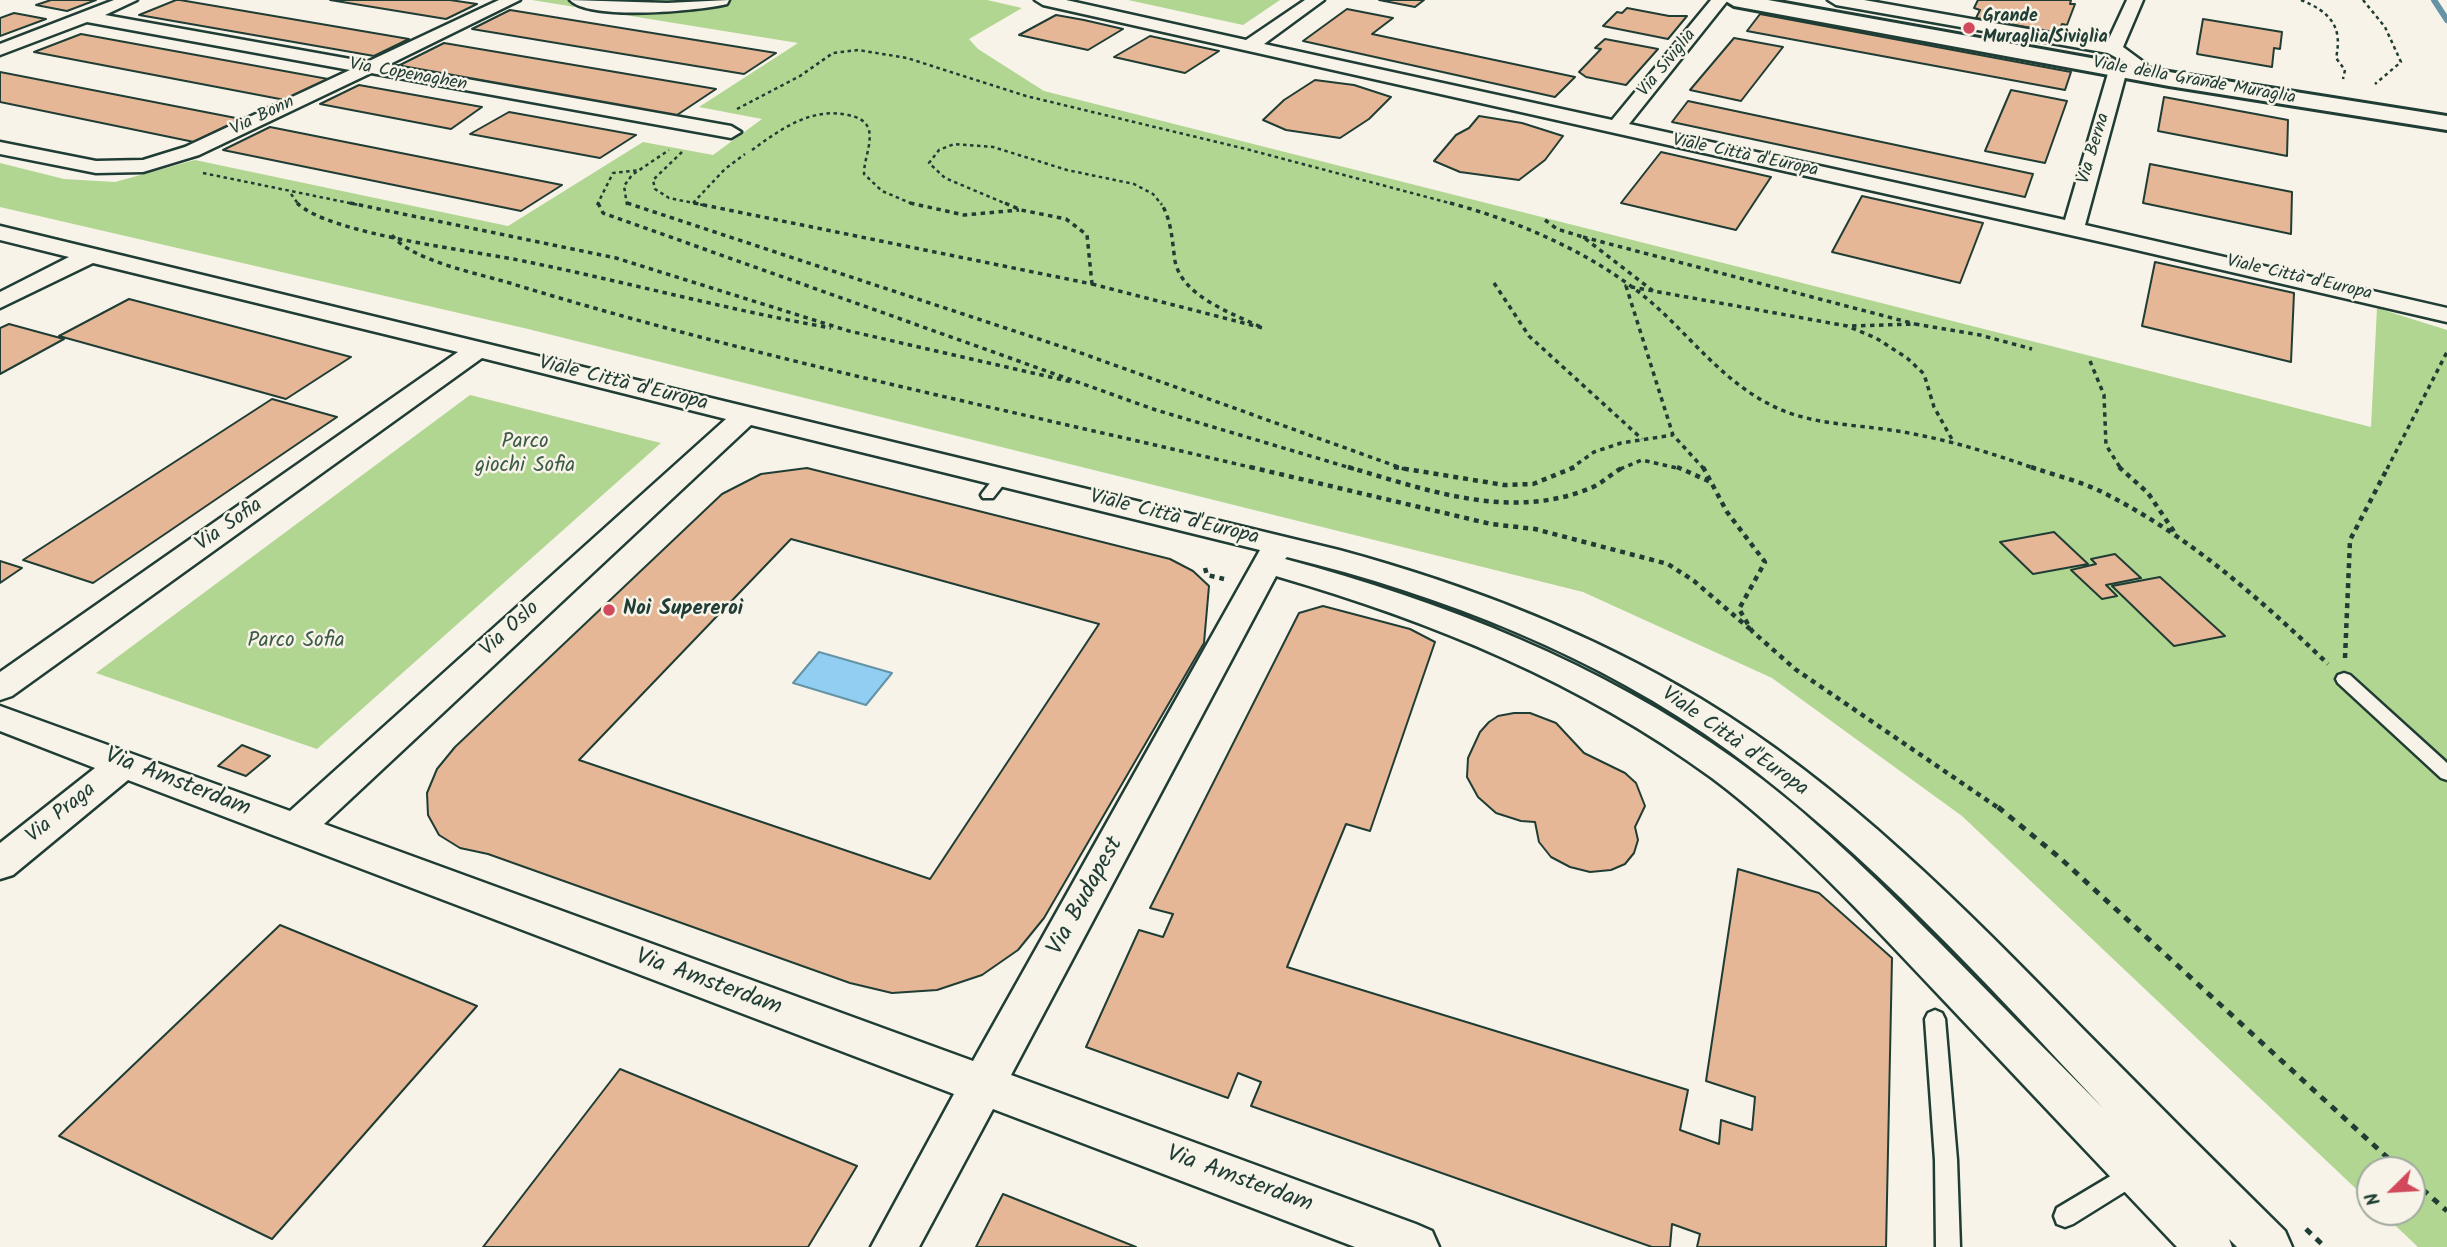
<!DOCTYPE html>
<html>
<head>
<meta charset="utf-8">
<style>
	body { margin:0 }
	#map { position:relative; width:2447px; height:1247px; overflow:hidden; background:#f7f3e8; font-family:Kalam,sans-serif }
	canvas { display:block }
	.north { position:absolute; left:2356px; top:1156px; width:70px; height:70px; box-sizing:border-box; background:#f7f3e8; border:2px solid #a1aaa0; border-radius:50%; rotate:246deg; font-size:19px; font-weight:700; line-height:28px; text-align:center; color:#1f3d34 }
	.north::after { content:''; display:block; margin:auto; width:24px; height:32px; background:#d1495b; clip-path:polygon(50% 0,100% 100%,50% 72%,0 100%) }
</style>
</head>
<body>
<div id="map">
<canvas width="2447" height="1247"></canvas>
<div class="north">N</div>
</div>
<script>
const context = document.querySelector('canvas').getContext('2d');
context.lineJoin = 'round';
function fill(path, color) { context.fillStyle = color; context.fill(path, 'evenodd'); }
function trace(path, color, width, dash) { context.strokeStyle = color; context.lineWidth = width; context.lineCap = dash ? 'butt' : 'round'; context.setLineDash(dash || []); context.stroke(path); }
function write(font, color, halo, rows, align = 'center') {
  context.font = font + ' Kalam,sans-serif'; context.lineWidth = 5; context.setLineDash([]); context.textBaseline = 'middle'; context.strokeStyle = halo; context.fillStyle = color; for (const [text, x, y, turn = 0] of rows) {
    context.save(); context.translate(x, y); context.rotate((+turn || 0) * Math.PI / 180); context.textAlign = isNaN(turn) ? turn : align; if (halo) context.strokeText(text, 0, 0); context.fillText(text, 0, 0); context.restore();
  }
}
fill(new Path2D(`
	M532 0H987L1022 8 969 39 978 49 1044 91 2371 427 2377 308 2447 330V1247H2418L2381 1212H2412V1170H2370V1202L1962 816 1772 678 1583 592 528 329 0 207V163L64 179 115 182 195 160 508 226 643 142 713 155 762 119 699 107 798 43Z
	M1128 0H1280L1243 25Z
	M470 395 661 443 317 749 96 673Z`), '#b1d691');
const water = new Path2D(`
	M819 652 892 673 866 705 793 683Z`);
fill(water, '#92cdf2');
trace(water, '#6493a6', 2);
trace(new Path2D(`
	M2434 0 2447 20`), '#6493a6', 6);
const building = new Path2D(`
	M51 0H96L67 11 36 5Z
	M176 0H180L409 39 374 56 139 15Z
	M330 0H450L477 4 446 19Z
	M1379 0H1424L1415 7Z
	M1978 0H2071L2070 4H2075L2067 25 2062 24 2058 33 1976 18 1980 10 1974 8Z
	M1627 8 1669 16H1687L1668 39 1603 26 1617 12 1622 13Z
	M1347 9 1393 18 1372 34 1575 77 1555 97 1303 41Z
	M510 10 776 53 744 74 472 29Z
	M14 13 46 19 0 36V18Z
	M1760 14 2071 72 2065 90 1747 31Z
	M1056 15 1084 20 1123 29 1088 50 1019 35Z
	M2203 19 2282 32 2280 49 2274 48 2272 67 2197 54Z
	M81 34 328 79 285 100 34 52Z
	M1150 36 1219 51 1185 73 1114 57Z
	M1734 38 1783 47 1741 101 1690 90Z
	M1605 39 1658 49 1626 85 1586 77 1579 72 1601 49 1595 48Z
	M444 43 716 89 674 117 396 67Z
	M0 72 241 119 194 142 0 102Z
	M1315 80 1354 85 1391 97 1369 119 1340 138 1286 130 1263 120 1284 100Z
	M359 85 482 107 451 129 320 104Z
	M2011 90 2067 101 2045 163 1985 151Z
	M2164 97 2288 120 2287 156 2158 131Z
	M1688 101 2033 174 2025 197 1672 122Z
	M509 112 636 135 600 158 470 134Z
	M1479 116 1522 123 1563 136 1545 160 1519 180 1460 172 1434 161 1456 135 1469 128Z
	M270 127 562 185 521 211 223 150Z
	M1661 152 1771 177 1736 230 1621 203Z
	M2150 164 2292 192 2291 234 2143 203Z
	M1862 196 1983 223 1960 283 1832 252Z
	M2155 262 2294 293 2291 362 2142 326Z
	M129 299 351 357 286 399 59 336Z
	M9 324 64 339 0 374V328Z
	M272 399 337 417 93 583 23 560Z
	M807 468 1170 559 1193 571 1209 586 1204 643 1044 918 1018 950 982 975 937 990 892 993 850 983 488 854 460 848 439 835 428 815 427 793 437 769 455 747 722 494 761 474ZM791 539 1099 624 930 879 579 760Z
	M2054 532 2088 564 2033 574 2000 542Z
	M2115 554 2141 578 2106 585 2117 596 2102 599 2071 570 2096 564 2091 559Z
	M0 561 22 568 0 583Z
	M2160 577 2225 636 2174 646 2112 586Z
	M1323 606 1410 629 1435 642 1370 831 1346 824 1287 967 1688 1090 1680 1130 1719 1144 1721 1120 1752 1130 1755 1097 1706 1081 1738 869 1819 893 1892 958 1886 1247H1697L1700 1234 1672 1224 1670 1247H1652L1251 1106 1261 1082 1238 1073 1228 1098 1086 1047 1139 930 1163 937 1173 914 1150 908 1299 613Z
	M1514 713H1530L1556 723 1584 753 1625 773 1636 783 1645 806 1635 827 1638 840 1634 853 1625 864 1611 870 1590 872 1570 867 1551 857 1539 842 1535 822 1521 821 1496 813 1478 797 1467 777 1468 758 1480 732 1489 722 1498 716Z
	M242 745 270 756 246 776 218 766Z
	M280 925 477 1006 272 1239 59 1136Z
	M620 1069 857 1166 808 1247H483Z
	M1003 1194 1136 1247H976Z`);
fill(building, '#e5b796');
trace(building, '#1f3d34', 2);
const lane = new Path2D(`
	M1003 472 1010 476 1008 479 993 498H983L981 495 983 492 998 473Z
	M2344 673 2350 675 2447 763V780L2441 778 2338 683 2336 679 2338 675Z
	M1935 1010 1942 1013 1945 1019 1957 1160 1960 1247H1936L1935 1160 1925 1019 1928 1013Z
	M2134 1162 2142 1165 2145 1173 2142 1181 2073 1224 2065 1227 2057 1224 2054 1216 2057 1208Z`);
const street = new Path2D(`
	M114 0H137L105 15 367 62 499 0H520L388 65 731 126 741 132 731 138 371 73 199 155 143 172 96 173 0 154V142L96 161 143 160 185 147 350 70 87 22 0 55V44Z
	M570 0 667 3 729 0 727 4C698 11 590 21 570 0Z
	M1035 0H1066L1246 40 1305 0H1324L1264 44 1612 120 1711 0H1728L1629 124 2065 220 2109 70 2118 64 2127 70 2085 225 2447 308V322L2115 245 1043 5Z
	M1828 0H1864L2107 43 2127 0H2143L2123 47 2146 64 2137 69 2108 53 1836 5Z
	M0 226 1339 550C1465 584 1589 632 1701 699 1845 786 1966 909 2083 1029 2150 1097 2217 1164 2285 1231L2292 1247H2237L2229 1239 2232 1247H2177C2095 1161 2014 1074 1932 988 1863 915 1793 839 1712 778 1581 682 1431 621 1276 576L1011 1075 1416 1224 1432 1231 1439 1247H1355L993 1109 919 1247H871L954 1094 128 780 13 875 0 879V843L95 768 0 731V706L290 811 726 419 482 358 12 696 0 700V672L458 352 93 263 0 308V292L69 257 0 240ZM751 425 1260 550 973 1061 324 824ZM1287 557C1442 595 1599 656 1729 751 1869 854 1985 982 2103 1108 2048 1052 1992 996 1936 939 1873 876 1809 812 1736 760 1600 663 1445 602 1285 559Z`);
const secondary = new Path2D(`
	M1724 0H1768L2169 72 2447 116V130L2169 86 1734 6Z`);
trace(lane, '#1f3d34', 5);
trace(street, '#1f3d34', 5);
trace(secondary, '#1f3d34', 6);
trace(new Path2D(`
	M2301 0C2330 12 2343 26 2336 58L2345 70 2343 79
	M2363 0 2385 27 2401 62 2375 84
	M737 109 800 76 833 53 858 50 907 58 1026 96 1246 149 1457 205
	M752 150C781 129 811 107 848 115 857 117 866 120 869 130 872 145 864 159 864 174L882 191 915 205
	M682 152 653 180 655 189 669 198 703 205
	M203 173 359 205
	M291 194 299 205
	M693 203 725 169 745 154
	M597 205 613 173 640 170
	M627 205 624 186 632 175 669 150
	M1009 205 945 178 929 163 939 150 954 144 993 147 1067 170 1134 184 1153 194 1162 205`), '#1f3d34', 2.5, [3.5, 3.5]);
trace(new Path2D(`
	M297 203C330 235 478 251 528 262 630 283 729 310 831 328
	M350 203 616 258 849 331 1072 382
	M598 203 603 213 1156 410 1354 469
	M627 203 1078 352 1404 469
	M694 203 1092 284
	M910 203 964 215 1019 210
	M1005 203 1021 210 1066 219 1087 235 1092 284
	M1450 203C1525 223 1604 258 1661 311 1696 344 1726 382 1769 404 1809 426 1859 424 1903 432 1949 440 1992 453 2036 469
	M1545 220 1557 229 1583 237 1653 291
	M392 235C411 261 481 274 513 284 757 359 1009 410 1258 469
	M1583 237 1915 324
	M1494 283 1529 336 1642 439
	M1092 284 1263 328C1234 314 1182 297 1175 261 1172 241 1172 221 1161 203
	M1852 326 1915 324 1980 335 2032 349
	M2090 361 2104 395 2106 445 2121 469
	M1570 469 1594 452 1621 443 1673 435
	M1620 469 1642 460 1681 469
	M1704 469 1673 435 1626 286 1847 326 1876 338 1907 358 1924 374 1934 407 1954 443
	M2387 469 2447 352`), '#1f3d34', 3.5, [4.5, 4.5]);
trace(new Path2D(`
	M1250 467 1491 524 1535 529 1668 564 1694 581 1750 629
	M1348 467C1427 490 1512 522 1593 487 1604 482 1613 472 1624 467
	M1394 467 1504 485 1533 484 1575 467
	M1677 467 1711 482
	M1703 467 1727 512 1765 562 1739 609 1752 631 1795 669 2000 809
	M2031 467C2054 475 2080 481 2102 492 2188 535 2259 598 2328 664
	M2119 467 2148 493 2175 533
	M1205 568 1207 575 1224 579
	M2345 658 2350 540 2388 467`), '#1f3d34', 4.5, [5, 5]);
trace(new Path2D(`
	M1998 807 2060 858 2401 1170
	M2412 1180 2447 1211
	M2306 1229 2325 1247`), '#1f3d34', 5, [7, 7]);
fill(lane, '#f7f3e8');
fill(street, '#f7f3e8');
fill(secondary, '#f7f3e8');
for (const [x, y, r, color] of [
	[1969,28,7,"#d1495b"],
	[609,610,7,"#d1495b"]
]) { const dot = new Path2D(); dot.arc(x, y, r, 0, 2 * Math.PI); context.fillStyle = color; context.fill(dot); trace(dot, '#f7f3e8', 2.5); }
write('bold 18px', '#1f3d34', '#f7f3e8', [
	["Grande",1983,18],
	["Muraglia/Siviglia",1983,39]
], 'left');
write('18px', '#1f3d34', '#f7f3e8', [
	["Via Siviglia",1668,64,-51],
	["Via Copenaghen",408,76,10],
	["Viale della Grande Muraglia",2194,82,10],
	["Via Bonn",263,117,-26],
	["Via Berna",2095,149,-73],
	["Viale Città d'Europa",1745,157,12],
	["Viale Città d'Europa",2299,279,13]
]);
write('21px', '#1f3d34', '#f7f3e8', [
	["Viale Città d'Europa",623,385,14],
	["Viale Città d'Europa",1174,519,14],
	["Via Sofia",230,526,-35],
	["Via Oslo",511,630,-42],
	["Viale Città d'Europa",1734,743,35],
	["Via Praga",62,814,-39]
]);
write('21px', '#3c5c47', '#f7f3e8', [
	["Parco",525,443],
	["giochi Sofia",525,467],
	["Parco Sofia",296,642]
]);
write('bold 21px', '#1f3d34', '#f7f3e8', [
	["Noi Supereroi",623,610]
], 'left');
write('24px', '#1f3d34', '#f7f3e8', [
	["Via Amsterdam",177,784,21],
	["Via Budapest",1087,897,-61],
	["Via Amsterdam",708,984,20],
	["Via Amsterdam",1239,1181,20]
]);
</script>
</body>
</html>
